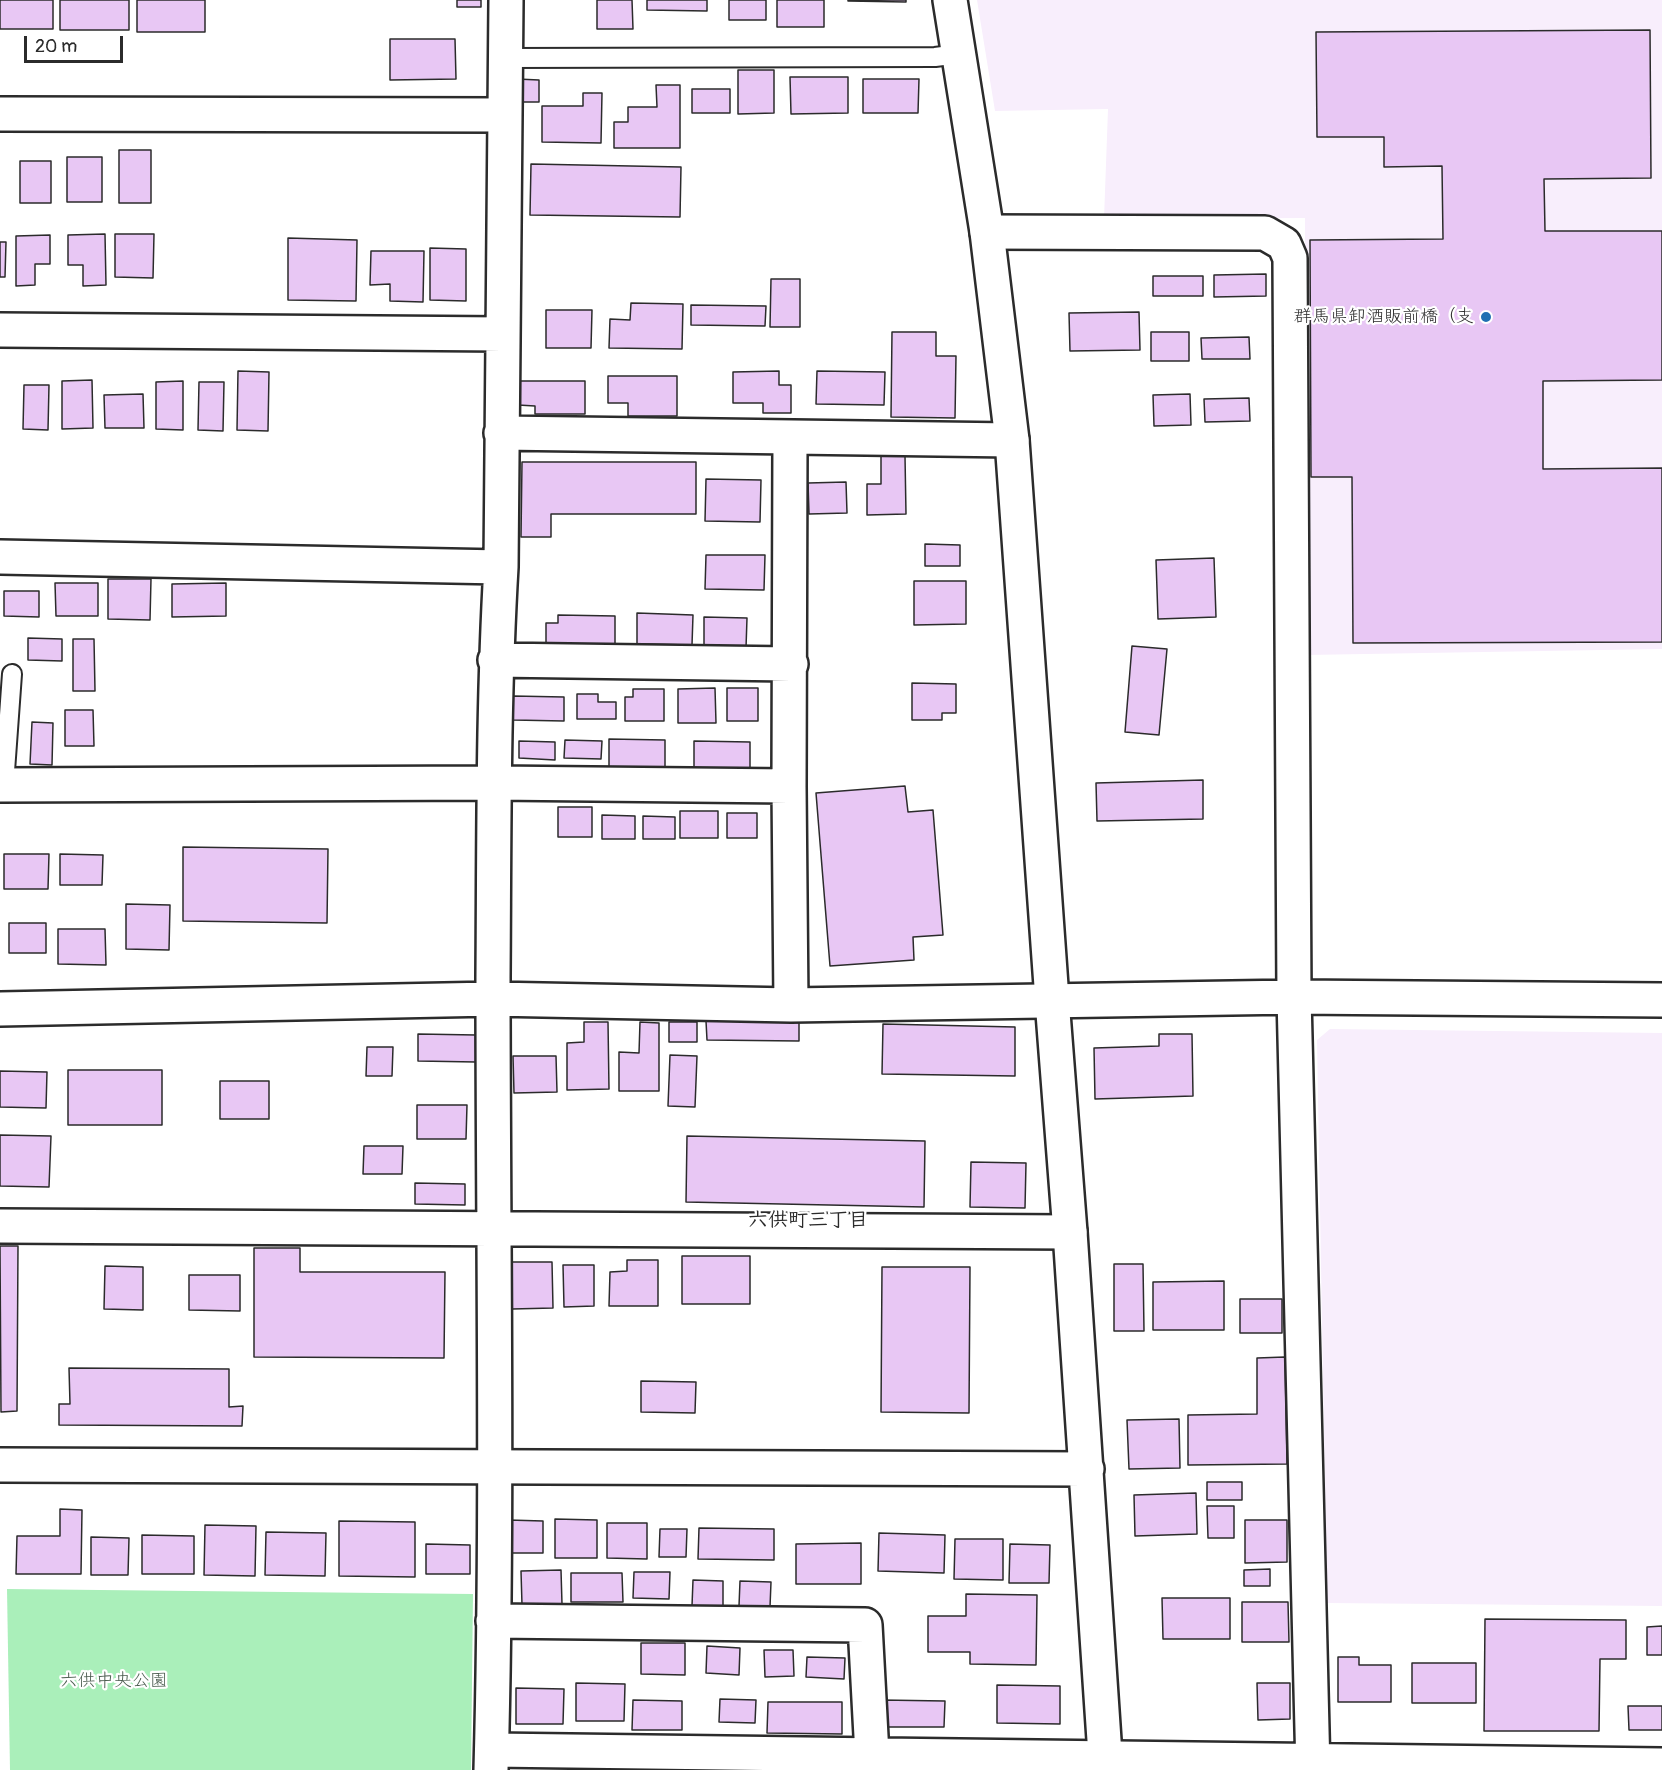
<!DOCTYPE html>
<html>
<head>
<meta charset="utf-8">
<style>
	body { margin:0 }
	#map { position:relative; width:1662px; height:1770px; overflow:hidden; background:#fff; font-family:Pangolin,sans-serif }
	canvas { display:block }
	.scale { position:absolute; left:24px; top:36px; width:99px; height:27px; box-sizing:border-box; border:3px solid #2b2b2b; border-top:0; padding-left:8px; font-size:18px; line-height:21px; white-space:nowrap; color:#2b2b2b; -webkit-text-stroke:4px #fff; paint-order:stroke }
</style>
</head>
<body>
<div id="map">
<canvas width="1662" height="1770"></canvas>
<div class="scale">20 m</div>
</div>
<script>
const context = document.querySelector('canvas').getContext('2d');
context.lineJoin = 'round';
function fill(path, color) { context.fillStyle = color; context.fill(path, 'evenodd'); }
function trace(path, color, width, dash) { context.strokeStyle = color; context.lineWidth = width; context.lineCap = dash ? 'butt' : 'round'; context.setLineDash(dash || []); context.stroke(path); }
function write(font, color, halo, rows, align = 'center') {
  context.font = font + ' Pangolin,"Klee One",sans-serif'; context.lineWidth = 4.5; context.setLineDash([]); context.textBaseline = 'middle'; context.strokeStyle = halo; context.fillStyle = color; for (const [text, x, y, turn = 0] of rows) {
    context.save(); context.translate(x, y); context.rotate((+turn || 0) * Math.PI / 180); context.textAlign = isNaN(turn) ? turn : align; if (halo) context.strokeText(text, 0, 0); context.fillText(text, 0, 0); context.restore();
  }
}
fill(new Path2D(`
	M977 0H1662V649L1306 655 1305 218 1104 219 1108 109 995 111Z
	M1330 1029 1662 1033V1606L1327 1603 1317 1040Z`), '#f8eefc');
fill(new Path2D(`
	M7 1589 473 1594 471 1770H10Z`), '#aaefba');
const building = new Path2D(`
	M0 0H53V29H0Z
	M60 0H129V30H60Z
	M137 0H205V32H137Z
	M457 0H481V7H457Z
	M597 0H632L633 29H597Z
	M647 0H707V11L647 10Z
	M729 0H766V20H729Z
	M777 0H824V27H777Z
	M848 0H906V2L848 1Z
	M1650 30 1651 178 1544 179 1545 231H1662V380L1543 381V469L1662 468V642L1353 643 1352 477H1311L1310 240 1443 239 1442 166 1384 167V137H1317L1316 32Z
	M390 39H455L456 79 390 80Z
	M738 70H774V113L738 114Z
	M790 77H848V113L791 114Z
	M517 79 539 80V102H518Z
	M863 79H919L918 113H863Z
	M656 85H680V148H614V122H628V107H657Z
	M692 89H730V113H692Z
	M583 93H602L601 143 542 142V106H583Z
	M119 150H151V203H119Z
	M67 157H102V202H67Z
	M20 161H51V203H20Z
	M531 164 681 167 680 217 530 215Z
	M105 234 106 285 83 286V265H68V235Z
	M115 234H154L153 278 115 277Z
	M50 235V264H35V285L16 286V236Z
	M288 238 357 240 356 301 288 300Z
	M0 242H6L5 277H0Z
	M430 248 466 249V301L430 300Z
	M371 251H424L423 302 390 301V284L370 285Z
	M1266 274V296L1214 297V275Z
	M1153 276H1203V296H1153Z
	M771 279H800V327H770Z
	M631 303 683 304 682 349 609 348 610 319 630 320Z
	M691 305 766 306 765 326 691 325Z
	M546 310H592L591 348H546Z
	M1139 312 1140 350 1070 351 1069 313Z
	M892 332H936V356H956L955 418 891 417Z
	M1151 332H1189V361H1151Z
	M1249 337 1250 359H1202L1201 338Z
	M238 371 269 372 268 431 237 430Z
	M779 371V385H791V413H763V403H733V372Z
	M817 371 885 372 884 405 816 404Z
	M608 376H677V416H628V403H608Z
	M92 380 93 428 62 429V381Z
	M183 381V430L156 429V382Z
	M518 381H585V414H535V406L518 405Z
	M199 382H224L223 431 198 430Z
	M24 385H49L48 430 23 429Z
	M143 394 144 428H105L104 395Z
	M1190 394 1191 425 1154 426 1153 395Z
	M1249 398 1250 421 1205 422 1204 399Z
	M881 456H905L906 514 867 515V484H881Z
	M522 462H696V514H551V537H521Z
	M706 479 761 480 760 522 705 521Z
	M846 482 847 513 809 514 808 483Z
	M925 544 960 545V566H925Z
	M706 555H765L764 590 705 589Z
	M1214 558 1216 617 1158 619 1156 560Z
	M108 579H151L150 620 108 619Z
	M914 581H966V624L914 625Z
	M55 583H98V616H56Z
	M226 583V616L172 617V584Z
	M4 591H39V617L4 616Z
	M637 613 693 615 692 645 637 644Z
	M558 615 615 616V645L546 643V623H558Z
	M704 617 747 618 746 648 704 646Z
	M28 638 62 639V661L28 660Z
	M73 639H94L95 691H73Z
	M1132 646 1167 649 1159 735 1125 732Z
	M912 683 956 684V713H942V720H912Z
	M715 688 716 723H678V689Z
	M727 688H758V721H727Z
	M633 689H664V721H625V697H633Z
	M577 694H598V702H616V719H577Z
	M513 696 564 697V721L513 720Z
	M65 710H93L94 746H65Z
	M32 722 53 723 52 765 30 764Z
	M609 739 665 740V771H609Z
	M565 740 602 741 601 759 564 758Z
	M519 741 555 742V760L519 758Z
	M694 741 750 742V772L694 771Z
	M1203 780V819L1097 821 1096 783Z
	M905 786 908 812 933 810 943 935 913 937 914 960 830 966 816 793Z
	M558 807H592V837H558Z
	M680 811H718V838H680Z
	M727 813H757V838H727Z
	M602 815 635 816V839H602Z
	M643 816 675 817V839H643Z
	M183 847 328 849 327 923 183 921Z
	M4 854H49L48 889H4Z
	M60 854 103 855 102 885H60Z
	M126 904 170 905 169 950 126 949Z
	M9 923H46V953H9Z
	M58 929H105L106 965 58 964Z
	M706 1021 799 1022V1041L707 1040Z
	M584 1022H608L609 1089 567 1090V1043L584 1042Z
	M640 1022 659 1023V1091H619V1052L639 1053Z
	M669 1022H697V1042H669Z
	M883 1024 1015 1027V1076L882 1074Z
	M418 1034 476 1035V1062L418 1061Z
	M1159 1034H1192L1193 1096 1095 1099 1094 1048 1159 1046Z
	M367 1047H393L392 1076H366Z
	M670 1055 697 1056 695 1107 668 1106Z
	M513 1056H556L557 1092 514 1093Z
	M68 1070H162V1125H68Z
	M0 1071 47 1072 46 1108 0 1107Z
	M220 1081H269V1119H220Z
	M417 1105H467L466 1139H417Z
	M0 1135 51 1136 49 1187 0 1186Z
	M687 1136 925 1141 924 1207 686 1202Z
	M364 1146H403L402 1174H363Z
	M971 1162 1026 1163 1025 1208 970 1207Z
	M415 1183 465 1184V1205L415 1204Z
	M0 1246H18L17 1411 1 1412Z
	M254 1248H300V1272H445L444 1358 254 1357Z
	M682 1256H750V1304H682Z
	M627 1260H658V1306H609L610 1272 627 1271Z
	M512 1262H552L553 1308 512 1309Z
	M1114 1264H1143L1144 1331H1114Z
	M563 1265H594V1306L564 1307Z
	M105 1266 143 1267V1310L104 1309Z
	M882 1267H970L969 1413 881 1412Z
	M189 1275H240V1311L189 1310Z
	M1224 1281V1330H1153V1282Z
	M1240 1299H1282V1333H1240Z
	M1285 1357 1287 1464 1188 1465V1415L1257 1414V1358Z
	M69 1368 229 1369V1407L243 1406 242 1426 59 1425V1404H70Z
	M641 1381 696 1382 695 1413 641 1412Z
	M1179 1419 1180 1468 1129 1469 1127 1420Z
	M1207 1482H1242V1500H1207Z
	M1196 1493 1197 1534 1135 1536 1134 1495Z
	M1207 1506H1234V1538H1208Z
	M60 1509 82 1510 81 1574H16L17 1536H60Z
	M555 1519 597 1520V1558H555Z
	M508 1520 543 1521V1553H508Z
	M1245 1520H1287V1562L1245 1563Z
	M339 1521 415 1522V1577L339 1576Z
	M607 1523H647V1559L607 1558Z
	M205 1525 256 1526 255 1576 204 1575Z
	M699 1528 774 1529V1560L698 1559Z
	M660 1529H687L686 1557H659Z
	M266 1532 326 1533 325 1576 265 1575Z
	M879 1533 945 1535 944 1573 878 1571Z
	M142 1535 194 1536V1574H142Z
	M91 1537 129 1538 128 1575H91Z
	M955 1539H1003V1580L954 1579Z
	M861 1543V1584H796V1544Z
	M426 1544 470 1545V1574H426Z
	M1010 1544 1050 1545 1049 1583H1009Z
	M1270 1569V1586H1244V1570Z
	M561 1570 562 1604 522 1605 521 1571Z
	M634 1572H670L669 1599 633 1598Z
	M571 1573H622L623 1602H571Z
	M693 1580 723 1581V1606H692Z
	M740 1581 771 1582 770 1607 739 1606Z
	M966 1594 1037 1595 1036 1665 970 1664V1652H928V1616H966Z
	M1162 1598H1230V1639H1163Z
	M1242 1602H1288L1289 1642H1242Z
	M1485 1619 1626 1620V1659H1600L1599 1731H1484Z
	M1662 1626V1655H1647V1627Z
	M641 1643H685V1675L641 1674Z
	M707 1646 740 1648 739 1675 706 1673Z
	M764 1650H793L794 1676 765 1677Z
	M807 1657 845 1658 844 1679 806 1677Z
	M1338 1657H1359V1665H1391V1702H1338Z
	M1412 1663H1476V1703H1412Z
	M576 1683 625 1684 624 1721H576Z
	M1257 1683H1290V1719L1258 1720Z
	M997 1685 1060 1686V1724L997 1723Z
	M516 1688 564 1689 563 1724H516Z
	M720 1699 756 1700 755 1723 719 1722Z
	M633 1700 682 1701V1730H632Z
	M881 1700 945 1701 944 1727H881Z
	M768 1702H842V1734L767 1733Z
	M1628 1706H1662V1730H1629Z`);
fill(building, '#e8c7f4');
trace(building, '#2b2b2b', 1.5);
const service = new Path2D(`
	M507 58 935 57 959 54
	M4 785 12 674`);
const minor = new Path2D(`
	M0 114 505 115
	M987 232 1265 233 1284 244 1290 258 1294 997 1313 1770
	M0 330 503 334
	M501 433 1012 440
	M790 437 789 786 791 1005
	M0 557 501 567
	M495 660 791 664
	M0 785 494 783 789 786
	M0 1009 493 999 791 1005 1294 997 1662 1000
	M0 1226 1070 1232
	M493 1621 865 1625 872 1755
	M492 1750 1662 1765
	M491 1770C498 1506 493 1242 493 978 494 841 493 704 501 567L506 0`);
const tertiary = new Path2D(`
	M950 0 987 232 1012 440 1052 1000 1070 1232 1106 1770
	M0 1465 1087 1469`);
trace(service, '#2b2b2b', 22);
trace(minor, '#2b2b2b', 38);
trace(tertiary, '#2b2b2b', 38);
trace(service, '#fff', 18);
trace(minor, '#fff', 33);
trace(tertiary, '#fff', 33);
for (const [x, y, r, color] of [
	[1486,317,6,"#1f6fb2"]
]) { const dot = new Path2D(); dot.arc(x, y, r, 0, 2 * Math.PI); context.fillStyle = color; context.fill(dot); trace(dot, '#fff', 2); }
write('18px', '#2b2b2b', '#fff', [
	["群馬県卸酒販前橋（支",1474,317]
], 'right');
write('18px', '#4b5c4f', '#fff', [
	["六供中央公園",114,1681]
]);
write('bold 20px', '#2b2b2b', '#fff', [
	["六供町三丁目",808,1221]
]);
</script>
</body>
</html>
